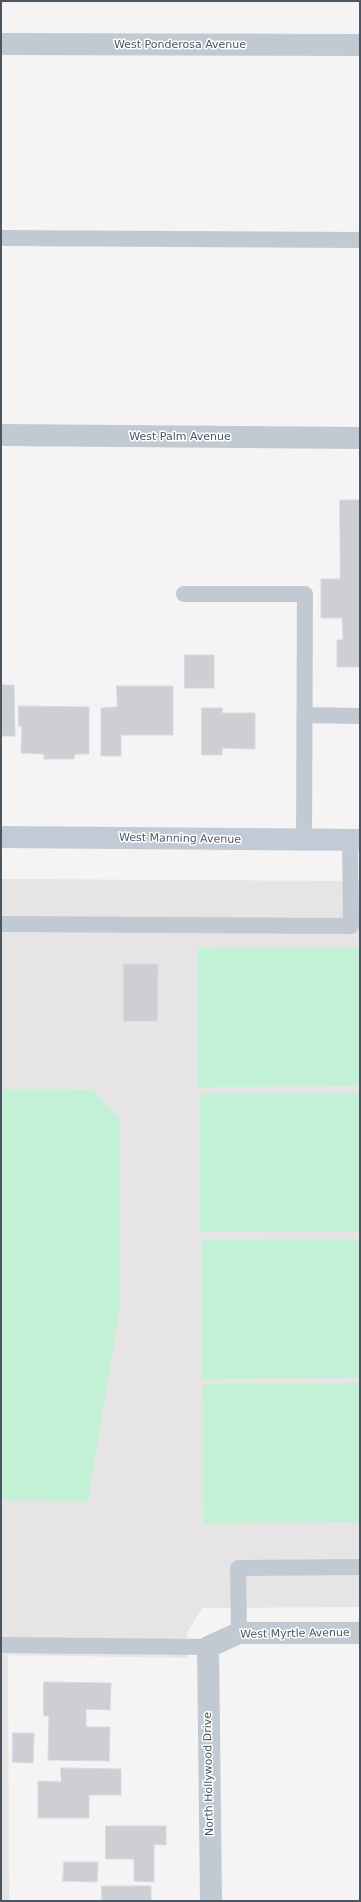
<!DOCTYPE html>
<html>
<head>
<meta charset="utf-8">
<style>
	body { margin:0 }
	#map { position:relative; width:361px; height:1902px; overflow:hidden; background:#f5f3f3; font-family:"DejaVu Sans",sans-serif }
	canvas { display:block }
	.frame { position:absolute; inset:0; border:2px solid #4a5661; pointer-events:none }
</style>
</head>
<body>
<div id="map">
<canvas width="361" height="1902"></canvas>
<div class="frame"></div>
</div>
<script>
const context = document.querySelector('canvas').getContext('2d');
context.lineJoin = 'round';
function fill(path, color) { context.fillStyle = color; context.fill(path, 'evenodd'); }
function trace(path, color, width, dash) { context.strokeStyle = color; context.lineWidth = width; context.lineCap = dash ? 'butt' : 'round'; context.setLineDash(dash || []); context.stroke(path); }
function write(font, color, halo, rows, align = 'center') {
  context.font = font + ' "DejaVu Sans",sans-serif'; context.lineWidth = 3; context.setLineDash([]); context.textBaseline = 'middle'; context.strokeStyle = halo; context.fillStyle = color; for (const [text, x, y, turn = 0] of rows) {
    context.save(); context.translate(x, y); context.rotate((+turn || 0) * Math.PI / 180); context.textAlign = isNaN(turn) ? turn : align; if (halo) context.strokeText(text, 0, 0); context.fillText(text, 0, 0); context.restore();
  }
}
fill(new Path2D(`
	M1 879 360 881V1607L202 1608 187 1633V1658L8 1655 9 1901H1Z`), '#e6e4e5');
fill(new Path2D(`
	M360 947V1086L198 1087V948Z
	M1 1089 92 1090 120 1118V1306L88 1501 1 1500Z
	M200 1093H360V1232H200Z
	M360 1239V1378L202 1379 201 1240Z
	M360 1383V1522L204 1523 203 1384Z`), '#c3f1d5');
const building = new Path2D(`
	M340 500H360V667H337V640H343L342 618H321V579H340Z
	M185 655H214V688H185Z
	M1 685H14L15 736H1Z
	M117 686H173V735H121V756H101V708L117 707Z
	M19 706 89 707V754H75L74 759H44V754L21 753 22 726H19Z
	M202 708H222V713H255V749L222 748V755H202Z
	M124 964H158L157 1021H124Z
	M44 1682 111 1683 110 1710 86 1709V1727H110L109 1761 48 1760 49 1716H44Z
	M13 1733H34L33 1763 13 1762Z
	M61 1768 121 1769V1795H89V1818H38V1781L61 1782Z
	M106 1826H166V1845L154 1844V1882L134 1881V1859H106Z
	M64 1862H98L97 1882 63 1881Z
	M102 1886H151V1901H102Z`);
fill(building, '#cdcfd5');
trace(building, '#d7d9de', 1);
trace(new Path2D(`
	M1 238 360 240
	M184 594H305L304 840
	M305 715 360 716
	M1 924 351 926 350 840
	M239 1633 238 1568 360 1567
	M1 1645 208 1647`), '#c1cad2', 16);
trace(new Path2D(`
	M1 44 360 45
	M1 435 360 438
	M211 1901 208 1647 239 1633H360`), '#c1cad2', 22);
trace(new Path2D(`
	M1 837 360 840`), '#c1cbd6', 22);
write('11px', '#4a5661', '#fff', [
	["West Ponderosa Avenue",180,45],
	["West Palm Avenue",180,437],
	["West Manning Avenue",180,839,1],
	["West Myrtle Avenue",295,1634,-1],
	["North Hollywood Drive",209,1774,-91]
]);
</script>
</body>
</html>
